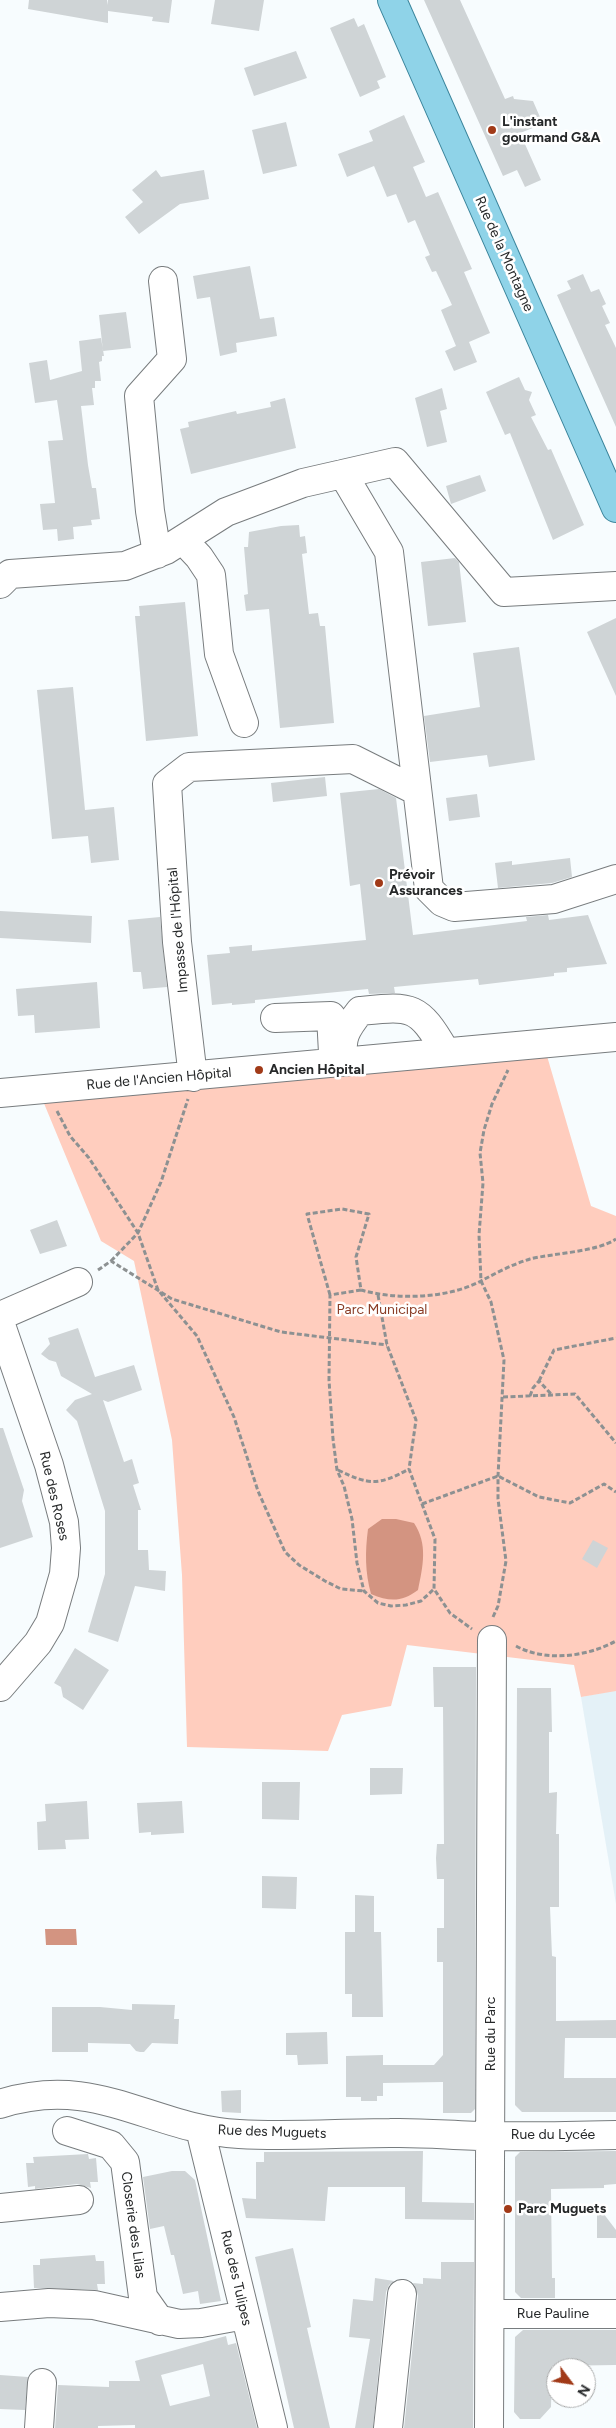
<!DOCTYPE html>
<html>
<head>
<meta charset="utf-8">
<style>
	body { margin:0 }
	#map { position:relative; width:616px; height:2428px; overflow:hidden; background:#f7fcfe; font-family:Figtree,sans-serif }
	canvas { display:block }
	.north { position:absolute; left:546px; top:2358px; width:50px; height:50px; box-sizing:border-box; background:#fff; border:1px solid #a8a9a9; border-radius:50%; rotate:121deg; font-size:14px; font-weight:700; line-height:20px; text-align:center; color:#262829 }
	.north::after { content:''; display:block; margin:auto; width:18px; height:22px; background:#a13a18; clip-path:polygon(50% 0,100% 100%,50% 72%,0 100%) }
</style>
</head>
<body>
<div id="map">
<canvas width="616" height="2428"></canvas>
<div class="north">N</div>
</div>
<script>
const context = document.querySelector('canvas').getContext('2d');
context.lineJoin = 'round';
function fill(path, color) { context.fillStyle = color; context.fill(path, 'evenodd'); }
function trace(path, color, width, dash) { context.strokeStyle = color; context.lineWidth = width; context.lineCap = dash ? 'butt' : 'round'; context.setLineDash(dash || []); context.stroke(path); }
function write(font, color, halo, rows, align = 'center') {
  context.font = font + ' Figtree,sans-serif'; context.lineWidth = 5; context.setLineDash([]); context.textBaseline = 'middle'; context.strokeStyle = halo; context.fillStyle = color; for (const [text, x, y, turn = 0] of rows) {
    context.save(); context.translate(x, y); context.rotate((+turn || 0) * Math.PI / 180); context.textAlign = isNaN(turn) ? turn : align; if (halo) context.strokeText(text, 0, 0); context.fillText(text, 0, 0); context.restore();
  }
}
fill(new Path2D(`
	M616 1690V1904L581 1697Z`), '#e4f1f7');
fill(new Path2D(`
	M547 1056 591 1206 616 1216V1691L581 1697 574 1665 407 1645 391 1706 342 1715 328 1751 187 1747 182 1575 172 1440 134 1261 101 1241 43 1101Z`), '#ffcdbe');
fill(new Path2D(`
	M382 1519H396L414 1523C428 1544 423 1566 418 1590 402 1602 390 1602 371 1594 365 1572 365 1552 368 1529Z
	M45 1929H76L77 1945H46Z`), '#d39481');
fill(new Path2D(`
	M29 0H107V5L108 0H172L169 23 152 21 153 17 108 11V23L28 9Z
	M215 0H264L259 31 211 24Z
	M424 0H460L505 99 513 96 514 99 533 101 543 124 520 133 541 180 525 187 517 170 503 176Z
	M354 18 358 27 364 24 386 77 377 81 380 88 360 97 330 28Z
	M296 51 307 78 254 96 244 68Z
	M404 115 425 162 413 167 426 197 438 192 472 269 464 272 490 333 469 342 477 362 454 371 445 351 456 346 441 310 452 305 436 271 432 272 425 257 430 255 415 220 408 223 396 194 387 197 374 166 347 177 338 154 373 141 369 131Z
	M286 122 297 166 263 174 252 130Z
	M156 170 161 177 204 170 209 199 180 204 139 234 125 217 143 202 132 190Z
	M250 266 260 319 274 317 277 336 236 343 237 352 220 356 210 297 197 299 193 276Z
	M583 274 591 292 599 289 606 304 602 306 610 323 605 325 616 348V427L557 295 571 289 567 281Z
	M126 312 131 348 103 351 99 315Z
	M101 338 104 356H102V361L99 362 101 381H95V388H92L94 405 81 406 88 465 92 488H96L100 519 91 520 92 525 73 527 74 539 58 541 57 529 43 530 40 504 55 503 48 441 63 440 57 400 35 403 29 363 47 360 50 380 82 371 79 341Z
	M519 377 525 390 532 392 529 400 536 415 531 417 548 450 551 449 584 525 553 540 510 433 505 435 486 392Z
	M442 388 447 409 440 411 447 442 427 447 415 398Z
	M285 398 296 448 191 474 180 429 189 427 188 422 236 411 237 414 271 407 270 402Z
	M480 475 486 491 451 504 446 486Z
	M299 525 300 537 305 536 307 553 302 554 309 614 318 613 320 626H325L334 723 280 728 269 609 246 611 244 595 248 594 244 547H248L249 532 281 526Z
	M455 558 459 562 466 622 428 626 421 562Z
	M185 602 198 736 146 741 135 616H140L139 606Z
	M616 618V696L587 632Z
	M519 647 535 760 489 767 487 755 430 762 424 716 480 707 473 653Z
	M73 687 85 810 114 807 119 860 91 863 88 836 52 839 37 690Z
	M325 777 327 796 273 802 271 783Z
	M379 789 396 798 413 935 527 921 526 917 548 915 549 920 588 915 607 964 567 968V972L554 973V976L479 985 478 979 394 987 395 993 369 994 368 989 255 1000V1003L232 1005V1003L212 1005 207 955 230 953 229 947 241 946 252 945V951L366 940 360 884 350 886 340 793Z
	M477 794 480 817 449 821 446 798Z
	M570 858 572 877 552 883 498 888 495 863 512 861V865Z
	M0 911 92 916 91 943 0 938Z
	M160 917 167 987 143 989 141 972H133L128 920Z
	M97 982 100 1028 35 1033 34 1015 18 1016 16 989Z
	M57 1220 67 1246 40 1254 30 1230Z
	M78 1328 95 1377 134 1365 142 1390 108 1402 103 1400 124 1462 132 1459 139 1483 133 1485 141 1510H138V1550H148L149 1570 166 1571 165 1591 135 1586 118 1642 88 1632 105 1574V1511L77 1421 66 1410 75 1400 92 1394 61 1376 56 1362 49 1360 41 1354 50 1344 48 1338Z
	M0 1428H3L24 1490 22 1501 33 1537 0 1548Z
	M593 1540 608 1548 597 1568 582 1559Z
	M75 1648 109 1670 83 1710 63 1697 61 1687 54 1683Z
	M433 1667H476L475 2109 471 2113H443V2082L383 2083V2096H377V2101H361V2097H346V2056L383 2055V2065H434L443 2055V1962H437V1928H444V1879H437L436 1858 437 1844H444L443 1707H434Z
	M517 1688H551L552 1732H549V1793L557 1792 556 1834H559V1907H550L552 1956 556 1957V2021L616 2020V2038H565L564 2078H616V2112H522L515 2105Z
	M370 1768H403L402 1794 370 1795Z
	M262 1782H300L299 1820 262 1819Z
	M87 1801 89 1839 65 1840 66 1849 38 1850 37 1822 46 1821 45 1804Z
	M182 1801 184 1833 151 1835V1832L139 1833 137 1803Z
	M262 1876 297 1877 296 1909 262 1908Z
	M355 1895 374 1896V1932H381L383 2017H352V1994H345V1932H355Z
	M132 2004 175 2005 174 2019H179L178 2044 152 2043 144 2052H140L136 2051 130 2044 88 2043V2052H52V2007H100L132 2010Z
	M327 2032 328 2064 298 2065 297 2055H286V2033Z
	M241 2090V2113L222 2112 221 2091Z
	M423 2151 422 2202 474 2203V2220L405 2219V2187H328L325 2221 246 2218 242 2198 256 2199V2162H264V2152Z
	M616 2151V2184L604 2185V2188L551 2189 552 2278H555V2298H521L515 2292V2157L520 2152Z
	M88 2154 89 2159 96 2158 98 2182H90L91 2188 77 2184 35 2189V2186L28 2187 26 2163H34L33 2157Z
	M172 2171H185L195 2180 221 2301 200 2304 198 2291 183 2294 174 2255H171L164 2226 150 2229 143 2177Z
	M597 2205 616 2230V2238H597Z
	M293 2248 311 2327 307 2328 330 2428H294L264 2296 255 2257Z
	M95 2255 96 2261H104L105 2284H97L98 2290 34 2288 33 2265H40V2259Z
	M441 2262H474L473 2428H404L418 2296 416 2288 413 2283 423 2284V2278L441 2279Z
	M375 2278 394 2281 389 2285 386 2292 373 2428H355L370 2339 349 2337 353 2299 373 2301Z
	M523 2330H616V2365L552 2366 551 2407 540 2419H520L514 2412 515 2337Z
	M226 2336 228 2345 236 2343 257 2428H135V2425L98 2426V2428H55L58 2385 109 2387V2381H140L135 2361ZM203 2364 210 2396 170 2406 161 2375Z
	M0 2375 28 2377 25 2410 0 2409Z`), '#cfd4d6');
const minor = new Path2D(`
	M343 474 389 552 429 889 442 902 454 907 554 899 616 879
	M183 540 199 557 211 575 219 654 244 723
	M157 554 150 511 139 396 172 359 163 281
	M0 584 10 574 125 566 166 550 226 512 303 483 395 462 504 592 616 586
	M275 1018 331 1016 333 1053
	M343 1061C341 1037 345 1030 360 1011 411 1006 418 1004 445 1051
	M193 1077 177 942 167 784 189 767 353 759 417 791
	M0 1093C205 1076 410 1054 616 1037
	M0 1316 78 1282
	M0 1322 49 1465 64 1522 66 1548 64 1574 50 1623 38 1643 0 1687
	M0 2104C96 2073 150 2129 239 2134 289 2137 340 2133 390 2133 424 2132 458 2136 492 2136 533 2137 575 2136 616 2135
	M200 2129 273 2428
	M67 2131 111 2145 125 2162 143 2297 160 2321
	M0 2208 79 2200
	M0 2307 49 2303 94 2305 179 2324 201 2323 245 2315
	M490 2314H616
	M39 2428 42 2383
	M388 2428 402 2294
	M489 2428 492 1640`);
const major = new Path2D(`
	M392 0 616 508`);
trace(minor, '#787c7e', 30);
trace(major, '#3a849b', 30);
trace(new Path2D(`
	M57 1111 70 1136 89 1158 138 1233 158 1290 197 1336 234 1417 258 1491 285 1552 299 1565 325 1581 341 1589 364 1591
	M111 1261 138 1233 161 1182 188 1099
	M98 1270 111 1261 172 1299 281 1332 387 1345
	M361 1290 330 1295 329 1380 333 1439 337 1470 344 1486 352 1519 357 1563 364 1591 378 1603 391 1606 406 1605 421 1601 434 1589
	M330 1295 307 1214 342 1209 369 1214 356 1257 361 1290C396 1300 447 1299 481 1281 496 1273 513 1264 530 1259 554 1253 597 1252 616 1239
	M378 1295 387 1345 416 1420 409 1469 435 1539 434 1589 450 1613 472 1629
	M539 1381 554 1350 616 1338
	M530 1396 533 1388 539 1381 552 1395
	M503 1397 575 1394 616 1443
	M338 1470C369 1485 378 1486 409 1469
	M422 1504 498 1476 539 1497 570 1503 604 1484 616 1492
	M493 1617 498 1606 506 1561 498 1499V1476L504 1360 491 1302 481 1281 479 1235 483 1183 480 1153 484 1130 492 1104 508 1070
	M516 1646C545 1662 587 1657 616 1641`), '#8d9192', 3, [5, 2.5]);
trace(minor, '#fff', 28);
trace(major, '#8fd3e8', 28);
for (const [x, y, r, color] of [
	[492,130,5,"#a13a18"],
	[379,883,5,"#a13a18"],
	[259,1070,5,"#a13a18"],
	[508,2209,5,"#a13a18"]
]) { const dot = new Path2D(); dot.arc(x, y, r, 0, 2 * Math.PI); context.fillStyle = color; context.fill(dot); trace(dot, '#fff', 2); }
write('bold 14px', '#262829', '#fff', [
	["L'instant",502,122],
	["gourmand G&A",502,138],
	["Prévoir",389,875],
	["Assurances",389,891],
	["Ancien Hôpital",269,1070],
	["Parc Muguets",518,2209]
], 'left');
write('14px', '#262829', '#fff', [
	["Rue de la Montagne",504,254,66],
	["Impasse de l'Hôpital",178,930,-95],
	["Rue de l'Ancien Hôpital",159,1079,-5],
	["Rue des Roses",54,1496,77],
	["Rue du Parc",491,2034,-90],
	["Rue des Muguets",272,2132,2],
	["Rue du Lycée",553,2135],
	["Closerie des Lilas",133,2225,82],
	["Rue des Tulipes",236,2278,77],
	["Rue Pauline",553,2314]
]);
write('14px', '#8a3d26', '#fff', [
	["Parc Municipal",382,1310]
]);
</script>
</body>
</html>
